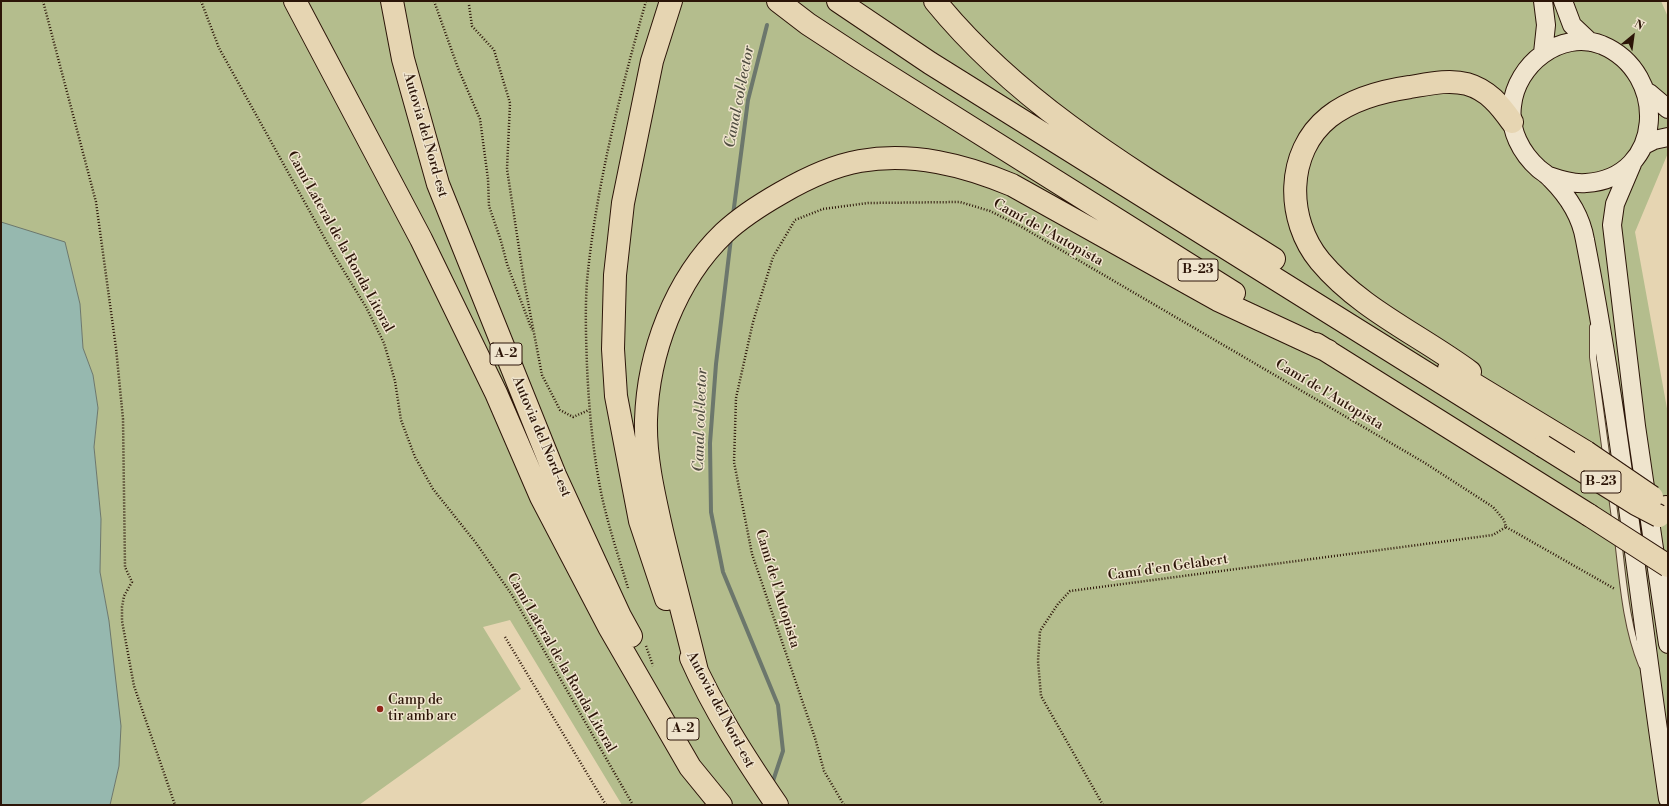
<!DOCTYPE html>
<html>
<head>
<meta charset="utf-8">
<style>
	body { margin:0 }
	#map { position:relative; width:1669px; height:806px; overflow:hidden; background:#e6d5b2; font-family:"Libre Bodoni",serif }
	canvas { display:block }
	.frame { position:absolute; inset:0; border:2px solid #2c1508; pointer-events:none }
	.north { position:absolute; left:1613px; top:16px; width:40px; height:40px; -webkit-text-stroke:3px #efe4cd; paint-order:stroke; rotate:29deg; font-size:11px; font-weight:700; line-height:16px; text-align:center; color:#2c1508 }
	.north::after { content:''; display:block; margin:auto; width:14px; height:18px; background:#2c1508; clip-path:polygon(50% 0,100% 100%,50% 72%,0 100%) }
</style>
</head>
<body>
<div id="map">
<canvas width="1669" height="806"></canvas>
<div class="frame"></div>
<div class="north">N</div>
</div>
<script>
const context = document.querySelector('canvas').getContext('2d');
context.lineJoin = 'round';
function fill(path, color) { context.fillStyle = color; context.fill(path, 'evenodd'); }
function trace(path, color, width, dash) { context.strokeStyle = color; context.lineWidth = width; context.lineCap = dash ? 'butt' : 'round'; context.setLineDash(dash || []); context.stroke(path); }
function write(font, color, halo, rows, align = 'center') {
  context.font = font + ' "Libre Bodoni",serif'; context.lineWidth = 3; context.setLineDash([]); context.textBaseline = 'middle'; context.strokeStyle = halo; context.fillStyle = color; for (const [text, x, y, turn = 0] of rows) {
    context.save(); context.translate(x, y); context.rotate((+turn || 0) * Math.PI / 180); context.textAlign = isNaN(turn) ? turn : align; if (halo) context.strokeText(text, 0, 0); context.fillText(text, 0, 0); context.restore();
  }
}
fill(new Path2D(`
	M1 1H1661L1668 17V153L1635 232 1668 414V805H622L510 620 483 627 521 689 359 805H110L119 766 109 621 100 572 101 519 94 447 98 408 93 375 83 348 80 304 65 243 1 222Z`), '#b4bd8d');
const water = new Path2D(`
	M1 222 65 242 80 304 83 348 93 375 98 408 94 447 101 519 100 572 109 621 121 726 119 766 110 805H1Z`);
fill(water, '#96b8af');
trace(water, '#6c776c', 1);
trace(new Path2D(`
	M733 215 748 100 767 25
	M731 238 716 364 710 443 711 512 723 572 778 705 783 751 772 784`), '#6c776c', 4);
const service = new Path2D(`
	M1593 327V357L1607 461
	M1612 496 1616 526
	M1618 539C1623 581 1626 626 1642 665`);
const secondary = new Path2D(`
	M1563 1 1572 25 1590 42
	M1543 53 1546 25 1543 1
	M1649 93 1668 109
	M1644 145 1654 140 1668 137
	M1632 164 1615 204 1612 225 1636 426 1668 644
	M1549 176C1561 180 1573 184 1586 183 1665 178 1669 73 1602 45 1560 29 1516 65 1512 106 1509 130 1521 153 1539 169 1543 172 1548 175 1551 179 1568 196 1581 216 1585 240 1621 424 1640 612 1668 799`);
const motorway = new Path2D(`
	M295 1 421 239 496 393 541 497 609 627 690 767 721 805
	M392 1 403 59 438 184 555 475 620 616 631 636
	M778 1 808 24 860 58 1234 293
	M838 1 930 63 1543 446
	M935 1C1026 113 1154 183 1274 259
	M1316 344 1589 515
	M1449 369 1586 452
	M1470 372C1420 335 1360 309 1320 261 1286 220 1285 152 1329 117 1352 99 1382 91 1410 87 1428 84 1449 79 1467 84 1488 90 1500 105 1512 122
	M1666 507 1668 509
	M666 599 640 521 616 396 613 349 615 275 623 203 652 61 671 1
	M691 658C714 710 745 758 777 805
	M697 671C686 625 673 578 662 531 654 495 645 458 646 420 648 353 675 280 724 233 741 217 760 205 781 193 805 179 832 166 860 161 913 152 964 165 1012 185L1218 300 1328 351`);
trace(service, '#5a4532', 8);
trace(secondary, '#2c1508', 20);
trace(motorway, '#2c1508', 24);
trace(new Path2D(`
	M43 1 96 202 116 348 123 419 125 567 132 582 124 596 122 607V621L134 686 175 805
	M201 1 219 48 334 255 366 307 384 343 395 381 401 420 415 457 433 489 476 543 512 595 633 805
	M434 1 458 68 480 119 488 179 489 206 501 241 507 264 532 330
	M469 5 472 26 494 50 510 103 507 169 524 281 542 375 560 410 573 417 589 410
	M1506 527 1615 589
	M628 588C619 558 609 528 602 497 593 454 589 410 587 366 586 338 585 309 587 281 596 186 620 93 646 1
	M505 637 606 805
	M646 646 653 666
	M844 805 824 771 815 738 752 554 734 462 736 398 753 322 773 257 795 220 823 209 868 203 960 202 990 211 1020 226 1425 463 1493 507 1504 520 1506 527
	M1103 805 1041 696 1038 661 1040 631 1058 604 1070 591 1493 535 1506 527`), '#2c1508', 2.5, [1, 2]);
trace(service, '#efe4cd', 6);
trace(secondary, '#efe4cd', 18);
trace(motorway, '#e6d5b2', 22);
const motorwayBridge = new Path2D(`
	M1543 446 1636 504 1659 516
	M1586 452 1652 497
	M1589 515 1668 566`);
trace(motorwayBridge, '#2c1508', 24, []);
trace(motorwayBridge, '#e6d5b2', 22);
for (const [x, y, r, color] of [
	[380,709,4,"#8f2418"]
]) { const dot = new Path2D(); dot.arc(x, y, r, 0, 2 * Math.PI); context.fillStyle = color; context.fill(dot); trace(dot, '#efe4cd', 1.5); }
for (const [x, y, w] of [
	[1198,270,40],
	[506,354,32],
	[1601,482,40],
	[683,729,32]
]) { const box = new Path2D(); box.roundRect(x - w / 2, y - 11, w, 22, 3); context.fillStyle = '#efe4cd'; context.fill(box); trace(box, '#2c1508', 1); }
write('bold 13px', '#2c1508', null, [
	["B-23",1198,270],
	["A-2",506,354],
	["B-23",1601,482],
	["A-2",683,729]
]);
write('14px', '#2c1508', '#efe4cd', [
	["Autovia del Nord-est",425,135,74],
	["Camí de l'Autopista",1048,233,29],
	["Camí Lateral de la Ronda Litoral",340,242,61],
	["Camí de l'Autopista",1329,395,31],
	["Autovia del Nord-est",541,437,67],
	["Camí d'en Gelabert",1168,568,-8],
	["Camí de l'Autopista",777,589,73],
	["Camí Lateral de la Ronda Litoral",561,663,60],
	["Autovia del Nord-est",720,710,62]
]);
write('14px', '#2c1508', '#efe4cd', [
	["Camp de",388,701],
	["tir amb arc",388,717]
], 'left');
write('italic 15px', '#514e42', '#efe4cd', [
	["Canal col·lector",740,97,-79],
	["Canal col·lector",701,420,-88]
]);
</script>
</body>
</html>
